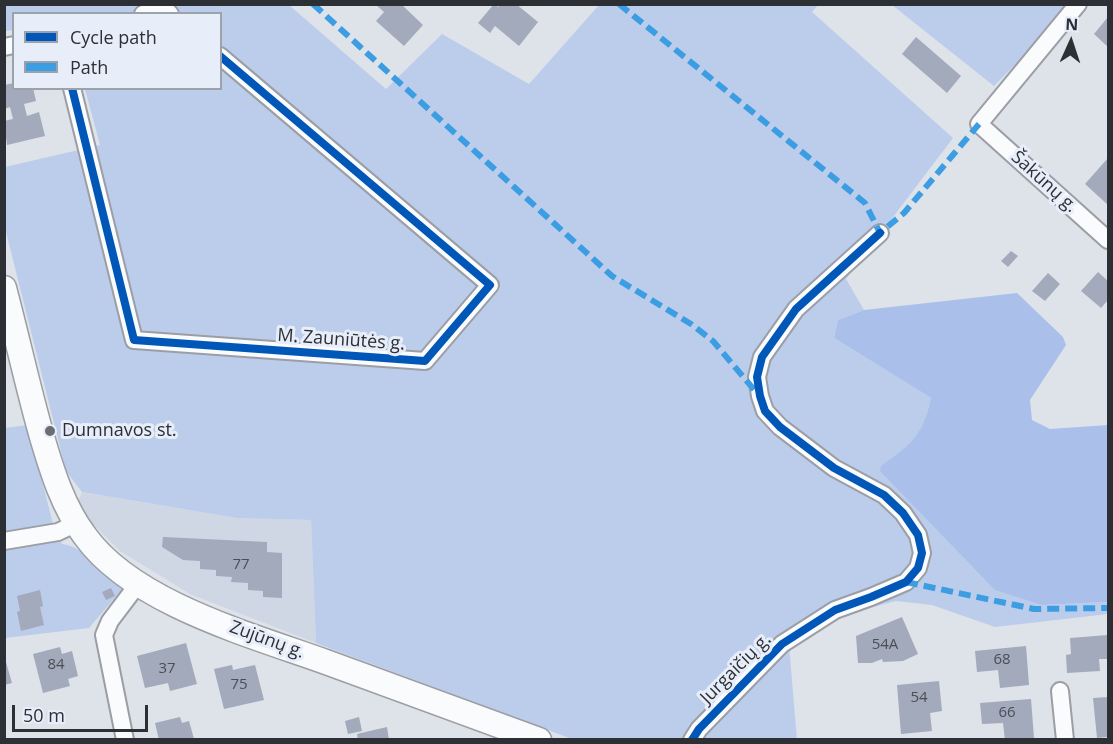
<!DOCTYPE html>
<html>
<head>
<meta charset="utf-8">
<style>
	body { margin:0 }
	#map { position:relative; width:1113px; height:744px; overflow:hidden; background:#dee2e9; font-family:"Open Sans",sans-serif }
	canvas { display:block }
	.frame { position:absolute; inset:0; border:6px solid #2c2f33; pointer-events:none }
	.legend { position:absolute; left:12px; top:12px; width:210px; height:78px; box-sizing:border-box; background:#e7eefa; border:2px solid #9ca2aa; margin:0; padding:8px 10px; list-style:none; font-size:18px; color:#2c2f33 }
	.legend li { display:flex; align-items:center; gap:12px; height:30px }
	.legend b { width:30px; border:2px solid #9ca2aa }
	.north { position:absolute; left:1041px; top:12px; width:60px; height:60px; -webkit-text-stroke:4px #e7eefa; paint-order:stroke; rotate:3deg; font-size:16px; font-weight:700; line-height:24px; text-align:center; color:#2c2f33 }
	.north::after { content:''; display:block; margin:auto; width:21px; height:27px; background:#2c2f33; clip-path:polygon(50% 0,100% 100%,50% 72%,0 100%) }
	.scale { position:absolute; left:12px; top:705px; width:136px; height:27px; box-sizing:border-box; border:3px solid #2c2f33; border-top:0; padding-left:8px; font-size:18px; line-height:21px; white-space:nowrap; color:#2c2f33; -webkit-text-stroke:4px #e7eefa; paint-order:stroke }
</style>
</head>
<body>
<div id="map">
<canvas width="1113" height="744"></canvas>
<div class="frame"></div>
<ul class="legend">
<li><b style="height:8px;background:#0057b8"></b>Cycle path</li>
<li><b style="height:8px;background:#3d9de2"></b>Path</li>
</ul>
<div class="north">N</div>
<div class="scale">50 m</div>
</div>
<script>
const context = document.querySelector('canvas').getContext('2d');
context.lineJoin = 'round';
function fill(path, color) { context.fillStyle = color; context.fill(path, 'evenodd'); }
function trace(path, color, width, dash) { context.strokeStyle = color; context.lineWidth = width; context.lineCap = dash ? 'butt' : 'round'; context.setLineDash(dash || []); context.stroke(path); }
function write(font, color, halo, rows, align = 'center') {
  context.font = font + ' "Open Sans",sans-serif'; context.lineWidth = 6; context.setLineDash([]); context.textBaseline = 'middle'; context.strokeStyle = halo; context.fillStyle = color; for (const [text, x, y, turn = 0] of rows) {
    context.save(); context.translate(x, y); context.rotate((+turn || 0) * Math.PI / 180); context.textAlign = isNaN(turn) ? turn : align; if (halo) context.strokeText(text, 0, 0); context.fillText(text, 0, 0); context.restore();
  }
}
fill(new Path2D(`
	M82 492 237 518 311 520 316 643 190 594 120 551 87 518 77 504Z`), '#cfd7e4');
fill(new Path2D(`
	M5 5H289L386 89 442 34 529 84 599 5H818L812 12 953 138 846 279 864 310 838 320 834 338 931 398C921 439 914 442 881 466L1042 605 1108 602V614L995 627 932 605 896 601 854 612 817 627 789 645 797 740 572 739 316 643 311 520 237 518 82 492 66 471 5 228V167L100 145 85 89 220 88V14H14L13 30 5 31Z
	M892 5H1074L994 86Z
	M28 425 54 528 62 544C83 547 89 560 104 573 110 579 118 583 124 587L89 628 5 638 4 428Z`), '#bccdec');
fill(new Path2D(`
	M1017 293 1063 337 1066 345 1030 400 1032 420 1050 429 1108 425V602L1042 605 995 590 880 471 881 466C912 443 922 437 931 398L834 338 838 320 864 310Z`), '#aac0eb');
fill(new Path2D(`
	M375 4H401L423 25 404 46 376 21 384 12Z
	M494 4 498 7 500 4H516L538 22 519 46 495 26 490 33 478 23Z
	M1108 17V47L1094 34Z
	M916 37 961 76 947 93 902 54Z
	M14 83V88H33L36 101 24 104 27 116 39 112 45 136 7 145 4 121 13 119 10 107 4 109V85Z
	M1108 158V205L1085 184Z
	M1011 251 1018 256 1008 267 1001 261Z
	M1098 272 1108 281V300L1101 308 1081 291Z
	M1048 273 1060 284 1045 301 1032 291Z
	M163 537 267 542V552L282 553V598L263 597V591L248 590V583L231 582 232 577 216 576V570L200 569V561L183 560 162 547Z
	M111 588 115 596 106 600 102 592Z
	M40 590 43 606 40 607 44 625 21 631 17 612 20 611 17 596Z
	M902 617 918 654 903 661 883 662 882 659 872 663H858L856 636Z
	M1108 635V659H1099L1100 671 1067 673 1066 655 1071 654 1070 638Z
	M186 643 197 684 170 691 168 683 145 688 137 656Z
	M1026 646 1029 685 1000 688 998 670 977 672 975 651Z
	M60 647 62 654 72 651 78 676 68 679 70 686 43 693 33 654Z
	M4 655 12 683 4 685Z
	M232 665 233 670 255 665 264 700 224 709 214 669Z
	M939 681 942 711 930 713 932 731 901 734 897 685Z
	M1108 697V737L1097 738 1093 698Z
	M1031 699 1034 738 1005 740 1003 723 982 724 980 703Z
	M180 717 182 723 189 721 194 739 159 740 155 723Z
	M359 717 362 731 348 734 345 721Z
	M387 727 389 740H358L357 734Z`), '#a2aabb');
const minor = new Path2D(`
	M1078 4 979 124 1108 240
	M143 14 164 8 170 14
	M4 47 14 45
	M72 88 134 340 425 361 490 285 220 56
	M4 541 58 532 77 523
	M1060 691 1065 740
	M125 740 104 635 110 621 138 584
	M692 740 699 729 782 644 835 610 871 597 906 582 918 568 922 553 918 535 903 513 884 495 834 468 780 427 765 411 760 396 757 377 762 357 796 309 880 233`);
const secondary = new Path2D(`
	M4 288C17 337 28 388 42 437 52 471 63 507 85 536 133 603 251 635 326 662 397 688 468 714 539 740`);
trace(minor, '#9b9ea4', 20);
trace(secondary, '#9b9ea4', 27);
trace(minor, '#fafbfc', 16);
trace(secondary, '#fafbfc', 24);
trace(new Path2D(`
	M313 4 612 276 691 324 713 341 756 392
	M619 4 865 203 880 233 904 213 979 124
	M906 582 1034 609 1108 608`), '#3d9de2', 6, [12, 6]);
trace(new Path2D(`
	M72 88 134 340 425 361 490 285 220 56
	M692 740 699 729 782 644 835 610 871 597 906 582 918 568 922 553 918 535 903 513 884 495 834 468 780 427 765 411 760 396 757 377 762 357 796 309 880 233`), '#0057b8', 8);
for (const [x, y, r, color] of [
	[50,431,6,"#6a6e73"]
]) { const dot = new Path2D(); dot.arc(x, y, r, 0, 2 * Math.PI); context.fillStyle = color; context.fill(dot); trace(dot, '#e7eefa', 2); }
write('15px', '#4a4e55', null, [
	["77",241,565],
	["54A",885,645],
	["68",1002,660],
	["84",56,665],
	["37",167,669],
	["75",239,685],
	["54",919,698],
	["66",1007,713]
]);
write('18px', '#2c2f33', '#e7eefa', [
	["Šakūnų g.",1044,182,42],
	["M. Zauniūtės g.",341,340,4],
	["Zujūnų g.",267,640,20],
	["Jurgaičių g.",736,669,-45]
]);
write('18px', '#2c2f33', '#e7eefa', [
	["Dumnavos st.",62,431]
], 'left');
</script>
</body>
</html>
